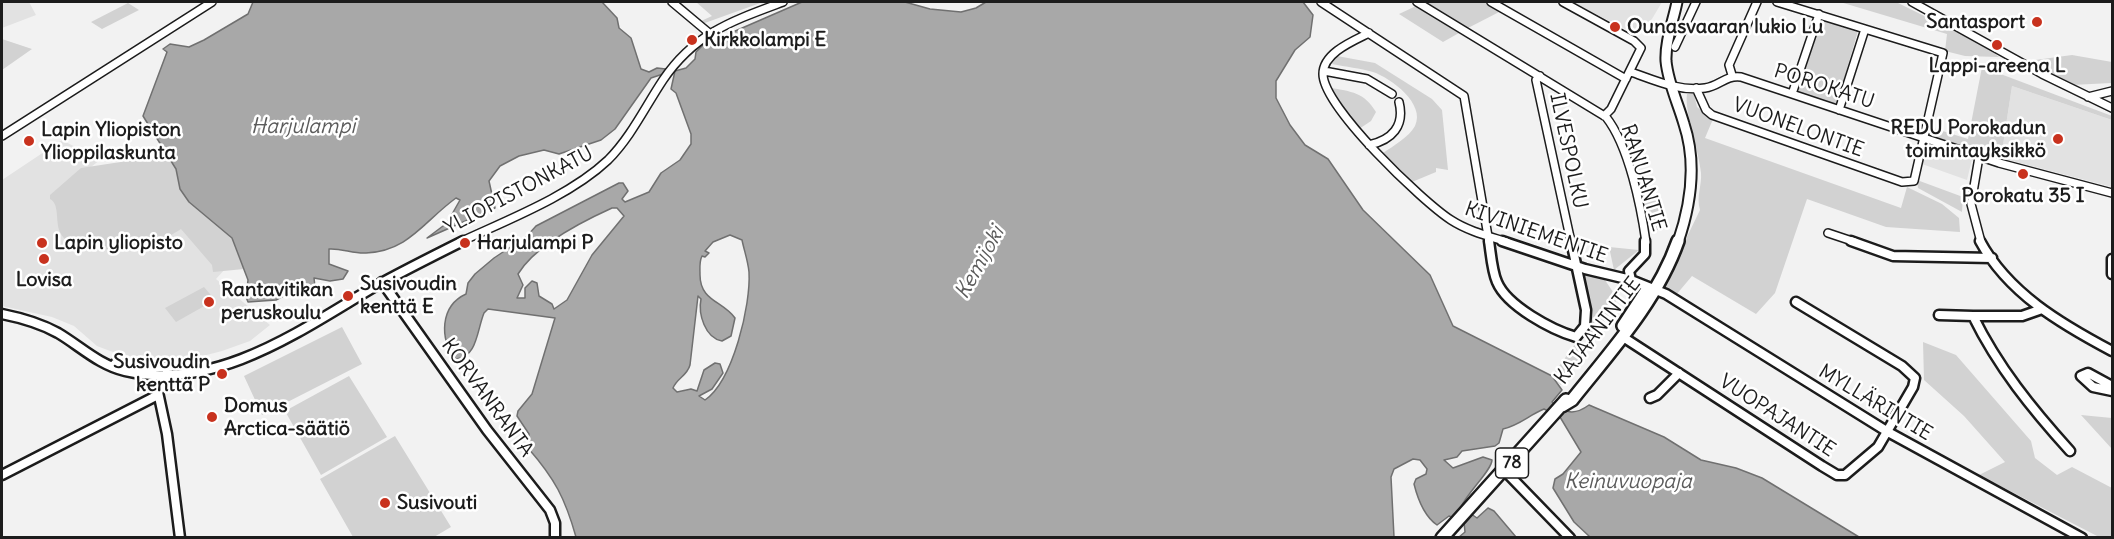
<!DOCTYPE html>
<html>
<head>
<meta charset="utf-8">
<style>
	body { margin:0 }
	#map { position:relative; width:2114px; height:539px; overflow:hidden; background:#f2f2f2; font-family:Delius,sans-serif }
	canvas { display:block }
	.frame { position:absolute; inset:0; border:3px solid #1c1c1c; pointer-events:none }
</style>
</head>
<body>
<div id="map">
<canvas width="2114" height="539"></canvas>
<div class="frame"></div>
</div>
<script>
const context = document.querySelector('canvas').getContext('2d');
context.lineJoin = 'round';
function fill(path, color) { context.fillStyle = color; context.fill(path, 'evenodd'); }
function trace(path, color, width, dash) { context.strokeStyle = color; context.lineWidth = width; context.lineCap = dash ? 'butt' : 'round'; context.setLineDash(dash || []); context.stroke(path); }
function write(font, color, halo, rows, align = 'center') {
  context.font = font + ' Delius,sans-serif'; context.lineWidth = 5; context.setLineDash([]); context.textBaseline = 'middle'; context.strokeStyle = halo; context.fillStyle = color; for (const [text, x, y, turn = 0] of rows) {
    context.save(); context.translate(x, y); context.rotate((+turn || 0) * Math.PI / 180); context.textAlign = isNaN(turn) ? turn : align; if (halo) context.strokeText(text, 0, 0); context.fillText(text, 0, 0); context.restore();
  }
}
fill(new Path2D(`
	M2 2H29L36 15 2 28Z
	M1572 2H1662L1652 19 1635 34Z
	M2012 86 2112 120V187L2001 158Z
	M62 140 100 160 57 193 182 226 225 269 216 279 270 325 250 341 222 351 195 358 149 360 118 354 97 346 74 326 52 317 2 306V180Z
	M1927 144 1972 159 1967 180 1922 164Z`), '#e2e2e2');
fill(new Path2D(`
	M696 2H763L702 24 699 22 712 16Z
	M1424 2H1488L1503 10 1468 28Z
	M1840 2H1896L1987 47 1999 57 1965 56 1945 51 1947 34Z
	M128 3 139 10 102 29 91 22Z
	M1416 6 1459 33 1443 42 1399 14Z
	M1826 19 1858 31 1837 103C1827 104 1805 99 1798 90L1822 20Z
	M2 39 32 49 2 70Z
	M167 51 189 95 248 280 244 269 213 272 212 265 181 229C173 234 164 240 156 242 133 247 72 260 60 232 55 222 60 204 50 199V195L81 168 167 155 143 116Z
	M2072 55 2112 62V83L2071 85 2028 61Z
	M1337 56 1375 63 1432 99 1442 110 1448 170 1436 168V172L1412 182 1383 153C1393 146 1409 137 1415 126 1426 104 1391 78 1373 72 1360 68 1346 67 1332 64Z
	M1982 67 2112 116V120L2012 86 2001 158 1933 136 1929 133 1930 127 1968 139Z
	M1330 88C1351 91 1365 93 1376 112L1371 121 1359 129Z
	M1687 94H1694L1697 107 1713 119 1705 138 1901 208 1907 187 1942 204 1959 218 1960 232 1886 227 1807 199 1775 293 1756 314 1692 276 1676 295 1662 288 1700 210C1696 196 1702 186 1701 173 1699 151 1684 111 1687 94Z
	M1917 180 1963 197 1962 212 1918 188Z
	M1645 194 1659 198 1658 230H1652L1642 195Z
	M1609 247 1639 250 1614 270Z
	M1582 274 1605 280 1615 295 1616 304 1590 343 1583 337 1592 318Z
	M204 287 215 300 176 322 165 308Z
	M342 327 362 364 262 415 244 376Z
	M1578 340 1587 347 1561 385 1552 376Z
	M1923 342 1956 355 2031 441 2035 458 2057 475 2072 467 2112 488V537H2099L1979 475 2005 462 1964 416 1924 380Z
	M349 376 387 437 321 475 285 411Z
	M2081 415 2112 418V449Z
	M395 436 451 527 434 537H353L320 479Z`), '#d2d2d2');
const water = new Path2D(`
	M253 2H602L617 18 619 28 631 38 641 69 649 72 657 68 666 69 663 74 651 78 615 129 601 140 559 154 544 150 519 156 500 166 489 181 495 208 427 238 447 223 460 200 456 198C424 221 409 251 366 253 354 254 341 248 329 249V264L348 271 343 279 330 281 314 278 315 287 304 293H289L276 300 248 302 246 297 248 280 232 238 189 202 180 189 176 169 143 116 167 52 163 49 170 44 189 47 204 40 248 14Z
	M802 2H905L930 9 961 12 976 8 986 2H1303L1313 15 1310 37 1295 50 1276 81V98L1290 125 1305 145 1328 159 1363 210 1430 275 1453 326 1552 376 1562 390 1552 402C1565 413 1574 416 1589 405L1664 437 1701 460 1736 468 1762 478 1859 537H1590L1574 522 1553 488 1555 479 1563 474 1581 452 1560 417 1544 409C1529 415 1520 425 1503 429L1499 443 1495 446 1462 451 1457 457 1444 460 1453 468 1483 457 1492 460C1492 470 1467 493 1461 507L1477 518 1488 508 1494 511 1516 537H1459L1465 532 1464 522 1449 516 1437 525C1424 516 1418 500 1414 484L1416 479 1426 474 1427 469 1420 460 1413 459 1394 469 1391 477 1394 537H576C565 498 555 479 528 448L529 434 517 416 518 411 532 394 555 318 488 309 484 313C477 330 477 358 456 359 439 339 440 306 466 294L468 283 475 274 494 258 527 236 536 226 619 183H623L628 191 622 199 625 202 649 192 661 173 680 160 691 144V134L676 93 671 89 675 71 686 68 695 59 696 52 703 45ZM612 208H617L624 216 592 255 567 300 554 309 552 304 539 296 537 283 532 281 525 288V298H517L523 285 518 274C535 246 581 222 612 208ZM730 235 742 240C744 250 748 261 749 272 751 305 733 381 705 400L699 396 712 389 723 373 720 364 715 363 704 370 697 391 691 389 677 392 673 388C677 378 687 376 690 365L698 296 701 299C698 314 705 338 722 341L731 336 735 318C723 301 700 301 700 275 700 268 699 262 702 256L705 257 709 253 705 251 713 242Z`);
fill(water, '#a8a8a8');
trace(water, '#707070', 1.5);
const minorFar1 = new Path2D(`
	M672 2 709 33
	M1321 2 1464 96 1489 242
	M1417 2 1606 117C1629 146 1641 207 1646 242
	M1491 2 1626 79
	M1563 2 1634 41 1641 48 1611 109 1604 116
	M1912 2 2042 74 2112 108
	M1369 33C1353 41 1323 53 1323 74 1323 107 1423 202 1451 220 1468 231 1488 236 1507 242
	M1675 47 1696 2
	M1324 71 1367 79 1392 94
	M1631 72C1654 80 1680 92 1705 88 1720 86 1725 75 1741 77L1999 163 2112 193
	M1732 75 1729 65 1757 2
	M1540 76 1536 80 1571 242
	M1696 88 1706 110 1712 115 1902 182 1914 181 1943 53 1777 2
	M1792 94 1819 14
	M2088 97 2112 91
	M1839 110 1865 29
	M2 136 212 2
	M1369 145C1392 140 1405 126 1399 102
	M1979 157 1971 204 1981 242
	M1828 233 1855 242
	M460 242C507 220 570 196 608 160 631 137 645 107 663 80 695 33 732 21 783 2`);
const minor = new Path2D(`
	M1489 241C1491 254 1492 271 1497 282 1507 306 1552 330 1576 337L1585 326 1586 310 1571 241
	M1502 241 1585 269 1631 280 1666 294 1888 432 2082 538
	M1851 241 1893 256 1992 258
	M1980 241C2008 293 2061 324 2112 351
	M2112 259V274
	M1631 280 1629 271 1645 254V241
	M382 282 487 430 550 510 555 523V538
	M2042 309 2022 316H1973C1998 367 2032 409 2070 451
	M2 314C22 318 40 323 58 333 80 346 99 365 125 371 216 392 301 330 374 287 403 271 433 256 463 241
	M1939 315 1973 316
	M1623 337 1822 466 1837 475H1845L1878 447 1913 387 1915 378 1902 366 1796 302
	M115 364 141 368 196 365
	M168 370 158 392 167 434 180 538
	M2112 386 2088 373 2081 376 2093 387 2112 391
	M1650 398 1657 395 1679 373
	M1505 471 1570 538
	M2 475 158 395`);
const majorFar1 = new Path2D(`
	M1677 2C1673 22 1665 41 1666 61 1668 83 1678 103 1684 124 1697 163 1691 204 1678 242`);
const major = new Path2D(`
	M1623 326 1646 291
	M1562 406 1572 400C1611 351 1657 301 1678 241
	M1442 538 1566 400`);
trace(minorFar1, '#1c1c1c', 10);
trace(minor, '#1c1c1c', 13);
trace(majorFar1, '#1c1c1c', 13);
trace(major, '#1c1c1c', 16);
trace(minorFar1, '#fff', 7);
trace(minor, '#fff', 8);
trace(majorFar1, '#fff', 9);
trace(major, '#fff', 11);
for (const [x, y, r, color] of [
	[2037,22,6,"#c8321e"],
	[1615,27,6,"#c8321e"],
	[692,40,6,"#c8321e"],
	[1997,45,6,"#c8321e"],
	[2058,139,6,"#c8321e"],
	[29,141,6,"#c8321e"],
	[2023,174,6,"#c8321e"],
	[42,243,6,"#c8321e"],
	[465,243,6,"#c8321e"],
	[44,259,6,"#c8321e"],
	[348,296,6,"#c8321e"],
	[209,302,6,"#c8321e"],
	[222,374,6,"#c8321e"],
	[212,417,6,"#c8321e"],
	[385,503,6,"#c8321e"]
]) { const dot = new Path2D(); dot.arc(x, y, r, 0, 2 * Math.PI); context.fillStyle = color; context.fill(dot); trace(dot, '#fff', 2); }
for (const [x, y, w] of [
	[1512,463,33]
]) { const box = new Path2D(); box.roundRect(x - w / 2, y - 15, w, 30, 4.5); context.fillStyle = '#fff'; context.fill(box); trace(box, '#1c1c1c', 1.5); }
write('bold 18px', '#1c1c1c', null, [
	["78",1512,463]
]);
write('bold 20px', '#1c1c1c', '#fff', [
	["Santasport",2025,22,"right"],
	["Ounasvaaran lukio Lu",1627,27],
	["Kirkkolampi E",704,40],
	["Lappi-areena L",1997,66,"center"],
	["REDU Porokadun",2046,128,"right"],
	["toimintayksikkö",2046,151,"right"],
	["Lapin Yliopiston",41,130],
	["Ylioppilaskunta",41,153],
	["Porokatu 35 I",2023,196,"center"],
	["Lapin yliopisto",54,243],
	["Harjulampi P",477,243],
	["Lovisa",44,280,"center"],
	["Susivoudin",360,284],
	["kenttä E",360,307],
	["Rantavitikan",221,290],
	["peruskoulu",221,313],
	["Susivoudin",210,362,"right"],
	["kenttä P",210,385,"right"],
	["Domus",224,406],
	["Arctica-säätiö",224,429],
	["Susivouti",397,503]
], 'left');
write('20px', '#1c1c1c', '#fff', [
	["POROKATU",1824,87,18],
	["VUONELONTIE",1798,128,20],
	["ILVESPOLKU",1568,151,78],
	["RANUANTIE",1643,178,73],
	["YLIOPISTONKATU",519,191,-28],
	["KIVINIEMENTIE",1536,233,19],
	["KAJAANINTIE",1598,331,-53],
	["KORVANRANTA",487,398,54],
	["MYLLÄRINTIE",1875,403,31],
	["VUOPAJANTIE",1777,416,33]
]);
write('italic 21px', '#5b5b5b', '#fff', [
	["Harjulampi",303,127],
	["Kemijoki",980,263,-61],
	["Keinuvuopaja",1628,482]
]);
</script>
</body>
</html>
